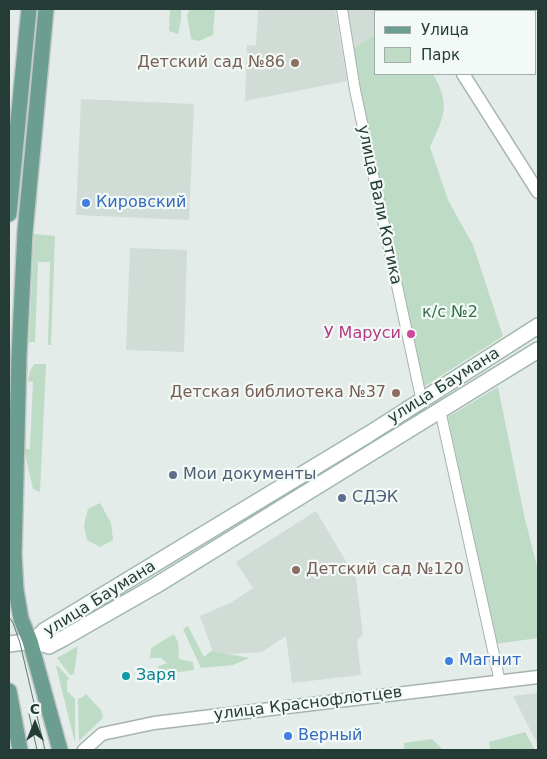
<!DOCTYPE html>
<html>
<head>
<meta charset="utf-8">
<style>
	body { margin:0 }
	#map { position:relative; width:547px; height:759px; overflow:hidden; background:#e3ece8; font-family:"DejaVu Sans",sans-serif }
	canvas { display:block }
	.frame { position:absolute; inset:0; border:10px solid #243c35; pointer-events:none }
	.legend { position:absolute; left:374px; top:10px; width:162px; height:65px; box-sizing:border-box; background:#f3f9f6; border:1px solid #a0ada9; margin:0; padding:6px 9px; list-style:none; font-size:15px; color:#243c35 }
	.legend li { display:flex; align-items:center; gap:10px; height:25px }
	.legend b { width:25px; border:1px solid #a0ada9 }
	.north { position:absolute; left:10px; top:699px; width:50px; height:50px; -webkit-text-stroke:4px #f3f9f6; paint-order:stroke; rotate:0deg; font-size:14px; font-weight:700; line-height:20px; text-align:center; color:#243c35 }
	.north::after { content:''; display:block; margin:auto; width:18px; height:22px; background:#243c35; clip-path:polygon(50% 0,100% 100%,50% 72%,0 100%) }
</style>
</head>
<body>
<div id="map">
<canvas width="547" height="759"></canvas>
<div class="frame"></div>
<ul class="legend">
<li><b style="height:6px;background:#6b9e90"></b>Улица</li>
<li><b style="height:14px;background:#bedbc5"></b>Парк</li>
</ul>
<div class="north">С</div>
</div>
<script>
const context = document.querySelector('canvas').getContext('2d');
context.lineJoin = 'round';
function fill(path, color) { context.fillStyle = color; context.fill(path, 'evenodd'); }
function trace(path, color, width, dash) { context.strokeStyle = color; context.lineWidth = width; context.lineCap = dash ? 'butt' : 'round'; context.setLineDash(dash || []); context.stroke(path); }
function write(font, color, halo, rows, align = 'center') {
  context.font = font + ' "DejaVu Sans",sans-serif'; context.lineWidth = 4.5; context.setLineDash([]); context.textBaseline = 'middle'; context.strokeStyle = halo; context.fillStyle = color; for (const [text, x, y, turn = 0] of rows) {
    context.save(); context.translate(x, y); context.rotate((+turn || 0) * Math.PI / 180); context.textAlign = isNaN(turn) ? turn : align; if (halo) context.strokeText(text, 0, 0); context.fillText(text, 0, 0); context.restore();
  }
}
fill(new Path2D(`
	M258 9H335L347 81 245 101 247 45 256 46Z
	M346 9H393L395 11H376V34L351 50Z
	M81 99 194 104 189 220 76 215Z
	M130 248 187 250 184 352 126 350Z
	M316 511 356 578 363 635 357 640 361 675 292 683 286 636 262 652 214 655 200 616 230 603 253 588 236 562Z
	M538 693V745L513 696Z`), '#d1dcd7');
fill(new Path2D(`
	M170 9H181V20L178 34 169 31Z
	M190 9H215L213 35 199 41 191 39 187 15Z
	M376 34V74H433C451 105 444 117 430 147L448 200 473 245 503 336 425 386 421 383 351 50Z
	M34 234 55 236 51 345H48L50 262H38L35 342H29Z
	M34 364H46L40 492 33 489 24 449H30L33 382 28 381 30 371Z
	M498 387 524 515 538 570V638L495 644 448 417Z
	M100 503 111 523 113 540 100 547 87 540 84 525 88 509Z
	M188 626 204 657 211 651 249 658 233 665 201 668 183 629Z
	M174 634 178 642 179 659 193 662 194 670 165 674 157 667 167 663 161 658H150L151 648Z
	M78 646 74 674 70 675 57 658Z
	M56 666H58L69 678 67 682V691L75 699V743Z
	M86 694 101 710 103 718 79 741 78 699 83 697Z
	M525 732 535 750H490L489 742Z
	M432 739 443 750H404V743Z`), '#bedbc5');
const minor = new Path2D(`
	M342 9 355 90 420 393 423 400
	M440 410 500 682`);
const tertiary = new Path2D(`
	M422 9 423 11
	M463 74 538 192
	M84 750 102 734 154 723 538 677`);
const secondary = new Path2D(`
	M34 641 44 631 369 434 538 326
	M9 644 34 641 49 646 64 638 155 586 538 350`);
const primary = new Path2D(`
	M46 9 25 232 19 356 14 555 16 590 21 619 30 641 60 750
	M9 214 29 9
	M9 691 20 750`);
trace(minor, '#a6b4af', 12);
trace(tertiary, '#a6b4af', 15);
trace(secondary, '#a2b7af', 18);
trace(primary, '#c2c8c6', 18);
trace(minor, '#fff', 10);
trace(tertiary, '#fff', 12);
trace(secondary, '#fff', 15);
trace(primary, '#6b9e90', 15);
trace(new Path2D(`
	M9 617 13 623 20 643 45 750
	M29 714 37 750`), '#5f7770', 1);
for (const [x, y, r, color] of [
	[295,63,5,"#8d6e63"],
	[86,203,5,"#3f7fe0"],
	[411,334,5,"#d1479c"],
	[396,393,5,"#8d6e63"],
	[173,475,5,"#5c6f8a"],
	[342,498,5,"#5c6f8a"],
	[296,570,5,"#8d6e63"],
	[449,661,5,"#3f7fe0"],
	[126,676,5,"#0f9aa8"],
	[288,736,5,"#3f7fe0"]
]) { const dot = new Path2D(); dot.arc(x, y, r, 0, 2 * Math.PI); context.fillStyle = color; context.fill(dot); trace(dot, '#f3f9f6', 2); }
write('16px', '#785e54', '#f3f9f6', [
	["Детский сад №86",285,63],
	["Детская библиотека №37",386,393],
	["Детский сад №120",306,570,"left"]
], 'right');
write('16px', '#366cbe', '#f3f9f6', [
	["Кировский",96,203],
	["Магнит",459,661],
	["Верный",298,736]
], 'left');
write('16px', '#243c35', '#f3f9f6', [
	["улица Вали Котика",379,205,78],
	["улица Баумана",444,386,-32],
	["улица Баумана",100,599,-32],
	["улица Краснофлотцев",308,704,-7]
]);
write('16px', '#317049', '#f3f9f6', [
	["к/с №2",450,313]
]);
write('16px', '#b23c85', '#f3f9f6', [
	["У Маруси",401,334]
], 'right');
write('16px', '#4e5e75', '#f3f9f6', [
	["Мои документы",183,475],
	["СДЭК",352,498]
], 'left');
write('16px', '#0d838f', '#f3f9f6', [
	["Заря",136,676]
], 'left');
</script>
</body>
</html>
